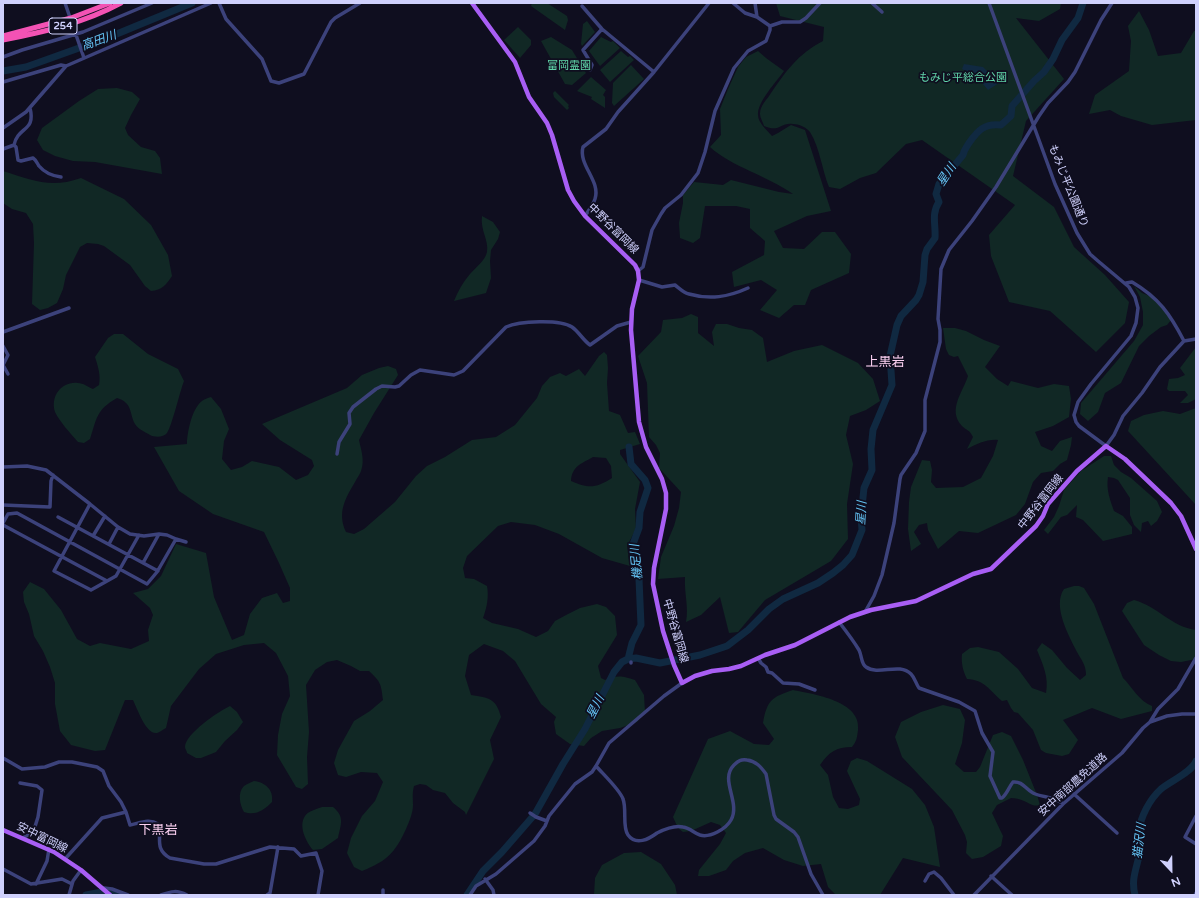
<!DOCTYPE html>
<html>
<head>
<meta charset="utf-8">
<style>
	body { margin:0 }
	#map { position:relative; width:1199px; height:898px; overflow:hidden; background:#0f0e1f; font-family:"Varela Round",sans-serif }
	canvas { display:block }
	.frame { position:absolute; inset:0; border:4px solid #cfd0fc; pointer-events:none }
	.north { position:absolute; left:1151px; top:850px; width:40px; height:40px; -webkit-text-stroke:3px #0f0e1f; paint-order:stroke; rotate:158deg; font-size:11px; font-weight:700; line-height:16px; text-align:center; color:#cfd0fc }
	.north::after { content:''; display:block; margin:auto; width:14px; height:18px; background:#cfd0fc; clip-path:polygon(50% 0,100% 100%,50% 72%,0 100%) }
</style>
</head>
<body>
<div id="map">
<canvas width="1199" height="898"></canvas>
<div class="frame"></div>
<div class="north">N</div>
</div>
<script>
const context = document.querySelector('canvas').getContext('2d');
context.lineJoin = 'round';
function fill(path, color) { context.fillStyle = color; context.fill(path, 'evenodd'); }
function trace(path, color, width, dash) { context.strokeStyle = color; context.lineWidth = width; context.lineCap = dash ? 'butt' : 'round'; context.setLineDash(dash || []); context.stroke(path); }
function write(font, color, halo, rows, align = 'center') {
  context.font = font + ' "Varela Round","Noto Sans JP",sans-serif'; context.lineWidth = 3.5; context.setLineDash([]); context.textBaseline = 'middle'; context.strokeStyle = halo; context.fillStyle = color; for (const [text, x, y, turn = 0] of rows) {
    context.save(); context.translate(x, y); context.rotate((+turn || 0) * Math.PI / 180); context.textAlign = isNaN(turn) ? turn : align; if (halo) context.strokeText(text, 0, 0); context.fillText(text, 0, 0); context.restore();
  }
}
fill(new Path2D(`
	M532 3H547L567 16 568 20 565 30 531 6Z
	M776 3H1061L1060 9 1039 21 1016 18 1064 79 1026 121 1013 176 1054 207 1074 247 1105 275 1129 302 1125 323 1096 352 1050 311 1009 302 991 256 989 235 1015 205 922 140 906 144 876 173 860 178 840 189 829 187C822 170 820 148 810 132 806 127 799 124 793 124 780 122 780 133 764 126 763 122 760 118 760 114 760 105 767 100 771 93 786 71 798 54 823 41L824 27 780 16Z
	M1139 11 1149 30 1158 56 1181 53 1194 31H1196V120L1152 125 1121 116 1110 110 1089 114 1095 95 1129 71 1131 41 1128 26Z
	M587 21 595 32 582 46 581 44 583 24Z
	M518 27 531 40V45L520 58 504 40Z
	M551 37 572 50 586 73 572 85 565 84 541 41Z
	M601 37 611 42 613 41 620 48 600 66 589 51Z
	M621 51 628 57 630 56 634 60 610 82 600 70Z
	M758 51 766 58 784 71C777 81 757 102 758 115 758 123 767 130 772 136L778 133 791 125 805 130 831 211 807 216 774 231 783 248 804 249 822 232H835L851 254 849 273 811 290 805 305H794L779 318 760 310 777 290 761 280 734 287 732 272 764 255 765 241 750 228V209L736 206H705L700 238 693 243 680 238 679 223 683 203V195L694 182 723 185 731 180 779 192 793 194C768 176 732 167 710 147L721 135 720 109 728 89 738 67 746 57Z
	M631 65 644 79 614 106 612 103 613 83Z
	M591 77 606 90 603 95 605 97V108L591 99 592 97 577 91Z
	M117 88 132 92 140 99 131 115 125 128 128 135 141 147 155 151 160 158 162 174 95 162 73 161 55 156 43 150 37 140 42 128 79 101 98 89Z
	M555 91 569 105 568 106 569 108 567 110 554 97 553 93Z
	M3 171C32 180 50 189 81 178L124 199 151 225 168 255 172 276C166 285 162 290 151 291L145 286 130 265 104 246 98 244 87 243 80 247 66 275 63 289 57 303 48 308 40 310 32 304 34 243 33 224 26 213 12 209 3 203Z
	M482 216 493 222 500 232 498 239 491 250 490 261 491 278 486 293 454 301C458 291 463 282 470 274 476 267 485 261 487 252 489 240 480 230 482 216Z
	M1134 286 1142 293 1152 297 1172 319 1167 325 1161 327 1149 336 1139 346 1121 383 1105 393 1098 412 1088 421 1080 414 1081 403 1134 341 1143 325V312L1140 297Z
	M691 314 698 317V333L714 346 712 332 716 324H727L739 328 752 330 763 338 767 362 794 351 822 345 858 363 873 379 880 401 866 410 850 416 846 435 853 464 847 504 848 539 831 561 765 600 738 632 729 633 720 597 701 615 686 622C689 607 684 593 685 577L658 579 661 557 674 526 679 508 681 492 659 468 660 453 656 445 649 437 647 383 638 356 661 332 663 320 682 318Z
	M943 328H955L966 331 984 340 1000 346 985 367 997 379 1008 386 1011 381 1038 388 1054 384 1069 386 1071 399 1069 417 1053 426 1035 432 1041 446 1052 451 1060 441 1072 437 1071 445 1067 460 1060 464 1053 471 1041 473 1033 482 1025 504 1016 515 978 533 959 531 938 549 928 530 927 523 919 525 914 532 921 544 911 551 908 529 909 502 911 487 922 460 930 461 932 470 931 482 936 488 963 487 981 478 993 456 998 440C987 439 977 444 967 449L973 437C969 429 967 431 962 426 947 410 963 392 968 376L958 356 954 357 949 355 946 349Z
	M114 334H123L148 354 178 369 184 381C180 391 172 426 167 433 163 438 154 437 150 435 145 432 138 429 135 424 129 413 133 403 117 398 96 410 97 418 90 439L84 443 78 442C71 434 59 421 55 412 50 396 62 381 78 383 83 383 88 387 93 389L99 385C101 376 98 366 95 357L108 338Z
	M1196 347V399L1188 403H1180L1188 395 1185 391H1169L1167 389 1169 379 1178 378 1185 375 1180 368Z
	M604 352 607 355 608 368 607 383 609 411 620 415 628 433 635 432 640 444 620 450V454L640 482 635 509 636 529 627 546 630 566 602 558 559 534 535 525 511 522 498 526 467 556 463 568 465 578 474 579 487 586C489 597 487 607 483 618L492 623 518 629 536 637 548 631 555 621 568 614 580 608 597 604 606 607 615 616 617 635 598 666 601 678 605 680C618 675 622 676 635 680L644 695 645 712 637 722 620 728 602 731 591 738 584 746 570 744 556 734 554 722 556 717 541 704 515 661 503 651 484 644 469 655 465 676 471 695C489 698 496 698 501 717L490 740 494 759 466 815 465 812 453 803 445 793 433 790 426 785 420 784 414 786C412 794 413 797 413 805 413 813 409 822 406 829 395 853 387 861 362 871L354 867 347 853 351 838 362 816 375 801 383 782 377 773 361 772 346 777 338 775 334 763 338 750 354 721 370 711 383 700C381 684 381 682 369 671H360L351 666 337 660 327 662 315 670 306 685 309 732 307 757 308 784 302 789 296 787 277 755 278 735 282 714 290 696 288 676 276 653 264 643 244 645 216 654 199 669 171 706 166 728C164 729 160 732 157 733 146 735 137 708 133 700H125L105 750 95 751 71 745 60 731 55 704V683L50 667 43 651 34 636 29 614 24 602 23 592 30 582 44 589 61 610 77 639 90 646 100 643 131 649 149 641 148 630 153 615 150 608 133 593 148 589 161 576 176 544 206 553 214 597 232 640 244 635 250 614 262 598 277 593 283 603 290 601V588L279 563 264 532 213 514 179 491 154 447 187 444C187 433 192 408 202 401 204 399 208 398 211 397L221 409 229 429 224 441 222 459 231 470 242 467 252 461 279 467 296 480 308 475 314 466 312 460 280 440 262 424 347 388 362 375 379 368 388 366 396 369 398 375 374 413 359 440C361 450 365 460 361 471 360 474 357 478 355 482 345 499 337 513 346 532L354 534 364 529 395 502 416 476 427 466 445 457 472 440 496 437 515 425 537 398 542 386 550 377 560 373 566 376 579 369 585 376 599 356ZM593 457 606 458 611 466 612 478C596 488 589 489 571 481 572 466 581 464 593 457Z
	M1196 408V505L1128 431 1131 421 1144 415 1163 411 1180 414Z
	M1104 456H1111L1114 465 1121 472 1131 478 1157 501 1162 512 1157 521 1151 526 1148 521 1142 523 1141 532 1134 525 1130 515V498L1118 480 1114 478 1108 477C1106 489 1110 500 1114 511L1123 516 1132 527V534L1103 541 1083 520 1076 517 1077 505 1067 515 1061 517 1048 534 1044 530 1054 517 1059 506 1064 490 1081 471Z
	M1074 586H1079L1084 588 1094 604 1123 678C1133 688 1139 701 1152 706V711L1121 719 1092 708 1063 720 1078 740 1069 754 1062 756 1046 753 1041 750 1033 730 1018 713 1014 712 1011 708 1007 700 1002 701C989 690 985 680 967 679 963 671 961 663 962 654L970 648 978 647 999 652 1018 669 1032 688 1046 693C1049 677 1043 665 1037 650L1042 643 1052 650 1067 668 1080 680 1086 675C1086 665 1082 661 1077 652 1069 636 1052 606 1064 589Z
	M1134 600C1157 606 1172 627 1196 630V659L1181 662 1171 661 1159 655 1144 645 1122 611 1127 603Z
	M793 690C813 694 862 701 858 730 857 737 857 741 852 747 836 747 829 752 820 765L828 775 833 797 839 808 848 809 859 805 860 799 847 771 851 761 857 758 867 761 912 789 925 805 934 827 940 867 903 858 880 895H836L828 887 821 864 803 866 784 860 763 848 745 853 733 861 726 870 709 876H698L699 870 720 844 726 833 720 825 711 822 691 831 683 832 678 828 673 817 708 739 730 731 754 744 769 745 774 739 763 723C767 700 772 697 793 690Z
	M943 705 960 709 965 720 962 743 955 764 964 772H976L980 767 993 735 1002 732 1011 736 1023 760 1037 795 1040 805C1032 807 1030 803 1024 801 1020 799 1015 798 1011 798L997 805 992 813 1003 836 1001 846 983 857 972 859 966 853 967 842 965 835 952 810 902 757 895 737 901 722 921 712Z
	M230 706 237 712 243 722 237 730 225 741 216 752 201 758H196L187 753C187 751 185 749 185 747 185 734 219 711 230 706Z
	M254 781C265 782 274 790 272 802 264 810 256 816 244 812 240 805 237 793 244 786 247 784 251 782 254 781Z
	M322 807H333C345 817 341 824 338 838L322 849 313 850C306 842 298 826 305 816 308 811 317 809 322 807Z
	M641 852 661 864 675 885 677 895H594L595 878 602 865 624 853Z`), '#112825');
fill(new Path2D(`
	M964 64 983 67 999 83 988 90 978 78 962 69Z`), '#102941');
trace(new Path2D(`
	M3 71 26 67 107 38 192 3
	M628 659 632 643 641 625 639 579 634 556 633 544 639 528 640 512 648 488 645 480 631 464 629 447
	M86 895 102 892 119 895
	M467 895 483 871 502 852 535 814 563 764 585 729 614 672 622 662 628 659 636 658 660 663 700 655 727 646 748 630 769 609 783 599 818 583 833 573 843 565 852 555 862 530 861 516 864 488 872 470 871 449 873 430 892 385 890 356 897 325 901 316 916 300 919 295 923 282 925 255 927 249 935 238C936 225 931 214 939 202L936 194 939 184 963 155C964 150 966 148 969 143 978 130 985 123 1001 125L1011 116 1012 106 1034 81 1044 72 1053 59 1062 40 1078 18 1083 3
	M1135 895C1131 880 1136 870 1139 856 1141 848 1138 840 1139 832 1140 817 1150 799 1161 789 1171 781 1192 772 1196 761`), '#102941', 7);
trace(new Path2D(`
	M65 3 84 58
	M219 3 226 19 262 59 271 81 279 83 304 74 331 22 335 18 360 3
	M733 3 745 13 757 17 770 26
	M755 3 757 17
	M872 3 882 12
	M989 3 1055 184 1077 233 1090 254 1098 261 1129 287 1135 297 1138 308 1136 323 1131 336 1091 384 1078 402 1074 415 1076 422 1079 426 1106 446 1114 435 1123 416 1142 393 1160 367 1184 341 1196 339
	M582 6 602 29 654 72
	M770 26 782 22H800L806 18 820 3
	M3 57 22 50 83 32 152 3
	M590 70 592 65 583 50 602 29
	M3 82 61 65 66 66
	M3 128 26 112 66 66 211 3
	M14 145 16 147 18 160 21 161 33 158C36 160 37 163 39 166 44 172 53 176 61 177
	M3 149 14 145C18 126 36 132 30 108
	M585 216C588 211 593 205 595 199 601 181 578 165 583 147L606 129 618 112 654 72 709 3
	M638 271 643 267 652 230 661 214 665 208 681 195 698 173 705 152 715 111 734 68 748 51 766 41 770 30V26
	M639 280 662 287 675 285C679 288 684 293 689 294 710 300 728 297 748 288
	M1126 283 1132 282C1159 298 1170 314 1184 341
	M3 332 69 308
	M3 346 8 355 3 365 8 374
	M337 454 339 442 350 424 349 413 353 407 376 389 382 386 395 387 399 386 411 375 420 370 454 375 463 371 506 327C519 321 560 319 572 327 579 332 583 340 590 345L617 326 631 322
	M3 467 27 466 46 470 90 504 118 527 130 534 144 536 159 534 167 535 176 539 186 542
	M90 504 54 571 91 590 116 576 139 535
	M3 505 50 507 51 481 53 475
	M58 517 158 571
	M3 523 8 514 17 513 147 584 157 572 176 539
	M3 525 107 581
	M93 536 105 516
	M109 544 118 527
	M143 563 159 534
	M865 612 874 596 882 575 894 523 900 479 901 475 916 453 925 431V400L940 342V330L938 319 941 269 949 250 972 221 996 187 1039 116 1048 103 1068 82 1075 72 1101 20 1112 3
	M839 622C846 631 853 640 859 650 862 656 861 664 866 667 879 676 899 662 911 674 915 678 916 684 919 688L959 702 975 711 982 733 993 752 990 776 1000 798H1002C1007 794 1009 787 1013 782 1023 781 1025 789 1033 793 1043 798 1054 796 1063 804
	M758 658 761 663 766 667 768 672 772 673 783 683 799 684 815 690
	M631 662V663
	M1150 722 1158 709 1178 689 1196 658
	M3 758 22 769 45 767 59 762H72L97 767 103 771 109 786 121 802 126 812 130 825C140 823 149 818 158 824 163 837 153 848 170 858L204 864H216L270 847 294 849 301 856 316 853 322 871 318 895
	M596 766C603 774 620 790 623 799 627 809 622 827 628 835 636 846 649 839 657 833 665 829 675 825 683 827 690 828 694 833 700 835 710 838 726 829 731 820 741 802 719 780 734 765 738 761 741 759 747 760 756 761 761 767 766 774L774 815 776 819 794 832 798 837 811 874 823 895
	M20 783 37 786 42 790 38 817 33 833 22 838
	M1074 794 1117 833
	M530 813 536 817 547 821
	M1196 816 1185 837 1196 844
	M65 859 102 818 126 812
	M3 869 31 884 62 879 72 884
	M991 876 1012 895
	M485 879 493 890 494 895
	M925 881 929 874 934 872 941 878 954 895
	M36 884 47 861 49 849
	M104 888 112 889 128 895
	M383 890V895
	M69 895 73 881 81 870
	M161 895C172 891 177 890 187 895
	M267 895 270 893 278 847
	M470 895 476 886 496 874 534 841 545 826 549 816 575 784 592 772 596 766 609 743 664 696 682 683
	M974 895 1063 804 1122 753 1143 728 1150 722 1167 716 1182 714H1196
	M1195 895 1196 893`), '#3c427b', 3.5);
trace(new Path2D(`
	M472 3 515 62 529 97 547 123 552 135 568 190 574 201 585 216 635 265 638 271 639 280 632 309 631 330 639 422 646 447 662 479 666 493V509L654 568 653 584 663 631 674 665 682 683 695 676 712 671 729 669 741 666 765 655 795 645 850 617 871 610 916 601 973 574 991 569 1036 526 1043 516 1048 504 1077 471 1106 446 1125 459 1171 503 1181 516 1196 549
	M3 830 54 852 81 870 110 895`), '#a85ef4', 4.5);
trace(new Path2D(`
	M3 36 71 18 110 3
	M3 40C44 32 84 23 121 3`), '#f352b4', 5);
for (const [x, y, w] of [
	[63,26,28]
]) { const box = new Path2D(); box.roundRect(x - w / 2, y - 8, w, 16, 3); context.fillStyle = '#0f0e1f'; context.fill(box); trace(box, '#cfd0fc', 1); }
write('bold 10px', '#cfd0fc', null, [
	["254",63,26]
]);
write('11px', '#61d6aa', '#0f0e1f', [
	["富岡霊園",569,66],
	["もみじ平総合公園",963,78]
]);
write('11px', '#cfd0fc', '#0f0e1f', [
	["もみじ平公園通り",1068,186,68],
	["中野谷富岡線",613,229,45],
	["中野谷富岡線",1041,502,-52],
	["中野谷富岡線",675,631,74],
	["安中南部農免道路",1073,785,-42],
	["安中富岡線",42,838,26]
]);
write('italic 12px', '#64c4f5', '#0f0e1f', [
	["高田川",99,41,-20],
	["星川",947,175,-57],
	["星川",862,513,-87],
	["機足川",637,562,-96],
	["星川",596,707,-63],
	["猫沢川",1140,841,-83]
]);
write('13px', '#fcd1f2', '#0f0e1f', [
	["上黒岩",885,363],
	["下黒岩",158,831]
]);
</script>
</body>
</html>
